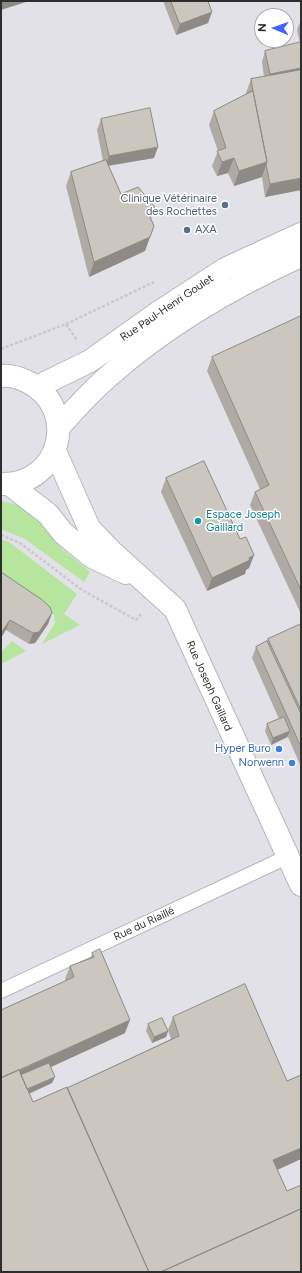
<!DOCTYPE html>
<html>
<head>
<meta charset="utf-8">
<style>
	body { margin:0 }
	#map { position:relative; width:302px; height:1273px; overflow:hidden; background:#efe9e1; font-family:Figtree,sans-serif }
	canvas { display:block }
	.frame { position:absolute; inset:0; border:2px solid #2e2e2e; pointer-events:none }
	.north { position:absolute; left:254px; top:8px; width:40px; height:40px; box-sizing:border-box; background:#fff; border:1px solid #ababab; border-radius:50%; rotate:272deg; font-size:11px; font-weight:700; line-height:16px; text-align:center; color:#2e2e2e }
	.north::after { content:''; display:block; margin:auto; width:14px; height:18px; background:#4264fb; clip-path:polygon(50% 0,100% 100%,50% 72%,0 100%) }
</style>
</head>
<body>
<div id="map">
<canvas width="302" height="1273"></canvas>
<div class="frame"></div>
<div class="north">N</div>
</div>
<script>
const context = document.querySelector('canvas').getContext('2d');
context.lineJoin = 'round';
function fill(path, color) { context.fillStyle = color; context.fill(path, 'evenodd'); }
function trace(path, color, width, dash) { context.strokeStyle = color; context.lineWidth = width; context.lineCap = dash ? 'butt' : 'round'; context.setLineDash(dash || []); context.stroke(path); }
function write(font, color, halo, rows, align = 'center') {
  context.font = font + ' Figtree,sans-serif'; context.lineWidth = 3; context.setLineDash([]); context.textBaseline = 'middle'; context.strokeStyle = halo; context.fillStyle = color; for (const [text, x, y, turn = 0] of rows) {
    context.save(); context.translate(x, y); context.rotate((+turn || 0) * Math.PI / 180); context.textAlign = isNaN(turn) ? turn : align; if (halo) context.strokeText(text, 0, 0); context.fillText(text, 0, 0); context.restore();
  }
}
fill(new Path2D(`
	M1 1H301V1272H1ZM262 16H286V40H262Z`), '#e3e1e8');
fill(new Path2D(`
	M1 501 15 504 41 520 61 548 90 572 84 582 25 539 1 529Z
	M1 539 9 542 77 594 64 614 80 625 42 644 55 623 54 615 1 582Z
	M12 641 26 651 1 664V652Z`), '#b6e59e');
const lane = new Path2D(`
	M1 991 287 857`);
const secondary = new Path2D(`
	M1 376C9 375 20 378 28 382 80 409 61 486 1 484
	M37 387 90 361 159 312 225 269 301 234
	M59 427C75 409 91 391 110 375 167 325 232 287 301 256
	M55 451 89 528 113 553 175 609 301 885
	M9 484 48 514 63 533 92 557 126 573`);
trace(lane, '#b4b7c1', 16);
trace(secondary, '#b4b7c1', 24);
trace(new Path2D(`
	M66 324 154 282
	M1 349 66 324 77 340
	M1 535 20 543 82 590 136 620 142 613`), '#c9c9c9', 2.5, [3, 2]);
trace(lane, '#fff', 14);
trace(secondary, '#fff', 22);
fill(new Path2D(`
	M163 1H208V23L176 35Z
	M301 19V190L265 197 262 177 234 186 228 173 217 176 212 166 218 151 209 125 214 111 246 95V93L251 79 264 77 262 62 265 51 300 43 297 30Z
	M101 119 154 158 109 166 121 194 151 218 149 240 145 251 89 277 66 186 71 172 103 161 97 130Z
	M301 316V614L250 505 255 492 260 489 207 371 212 357Z
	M166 478 240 539 254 555 249 568 246 570 245 574 207 591 161 492Z
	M1 572 52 613 48 624 35 643 29 644 6 630Z
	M301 624V767L288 737 271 745 265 731 267 724 279 719 252 658 256 647 267 641 268 639Z
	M92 953 125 1033 51 1067 52 1083 29 1094 33 1102 67 1088 171 1039 168 1030 173 1017 287 1081 301 1075V1159L277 1170 287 1191 301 1272H1V1010L66 981 65 979 70 966 91 958Z
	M148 1024 168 1031 166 1037 152 1043 146 1031Z`), '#afaba4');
fill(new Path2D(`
	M1 1H29L1 10Z
	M212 12 208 23 176 35 180 24Z
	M301 68V78L266 85 270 74Z
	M158 147 154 158 105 166 109 156Z
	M234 158 228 173 217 176 222 162Z
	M267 162 262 177 234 186 239 171Z
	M301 178V190L265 197 270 184Z
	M155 207 150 221 147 210Z
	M154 226 145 251 89 277 94 262Z
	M254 555 249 568 246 570 245 574 207 591 212 578Z
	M52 613 48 624 35 643 29 644 33 633Z
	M10 620 6 630 1 638V633Z
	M290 731 287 737 271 745 273 738Z
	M130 1020 125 1033 18 1082 1 1079Z
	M168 1031 166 1037 152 1043 154 1037Z
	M55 1077 52 1083 19 1098 22 1092Z
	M301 1148V1159L268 1174 273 1160Z`), '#8e8b86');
const building = new Path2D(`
	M171 1H208L212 12 180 24Z
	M301 42V68L270 74 265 51Z
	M301 70V178L270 184 266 164 267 162 253 91 251 79Z
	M253 91 267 162 239 171 234 158 222 162 217 151 226 148 214 111Z
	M150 108 158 147 109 156 101 119Z
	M106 160 121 194 138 187 155 207 147 210 154 226 150 237 94 262 71 172Z
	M301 316V590L255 492 269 485 212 357Z
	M204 461 240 539 246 537 254 555 249 558 250 560 212 578 166 478Z
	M1 572 41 599 50 607 52 613 39 632 33 633 10 620 1 633Z
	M301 624V710L268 639Z
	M267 641 301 714V747L256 647Z
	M284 717 290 731 273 738 267 724Z
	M100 949 130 1020 19 1070 1 1078V1010L74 977 70 966 94 957 92 953Z
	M245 984 287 1081 301 1075V1148L273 1160 287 1191 301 1185V1209L161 1272H149L67 1088 179 1036 173 1017Z
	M162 1018 168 1031 154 1037 148 1024Z
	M49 1063 55 1077 27 1089 21 1075Z
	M19 1070 33 1102 67 1087 149 1272H1V1078Z
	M301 1209V1272H161Z`);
fill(building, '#cbc7bf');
trace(building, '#8e8b86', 1);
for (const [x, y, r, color] of [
	[225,205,4,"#5c6f8a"],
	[187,230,4,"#5c6f8a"],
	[198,521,4,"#0f9aa8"],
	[279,749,4,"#3f7fe0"],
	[292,763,4,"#3f7fe0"]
]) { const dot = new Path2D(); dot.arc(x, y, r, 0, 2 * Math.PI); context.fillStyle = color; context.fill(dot); trace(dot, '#fff', 1.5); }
write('11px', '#4e5e75', '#fff', [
	["Clinique Vétérinaire",217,199],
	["des Rochettes",217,212],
	["AXA",195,230,"left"]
], 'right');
write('11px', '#2e2e2e', '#fff', [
	["Rue Paul-Henri Goulet",167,308,-34],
	["Rue Joseph Gaillard",209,686,66],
	["Rue du Riaillé",144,924,-25]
]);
write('11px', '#0d838f', '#fff', [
	["Espace Joseph",206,515],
	["Gaillard",206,528]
], 'left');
write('11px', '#366cbe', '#fff', [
	["Hyper Buro",271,749],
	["Norwenn",284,763]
], 'right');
</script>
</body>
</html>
